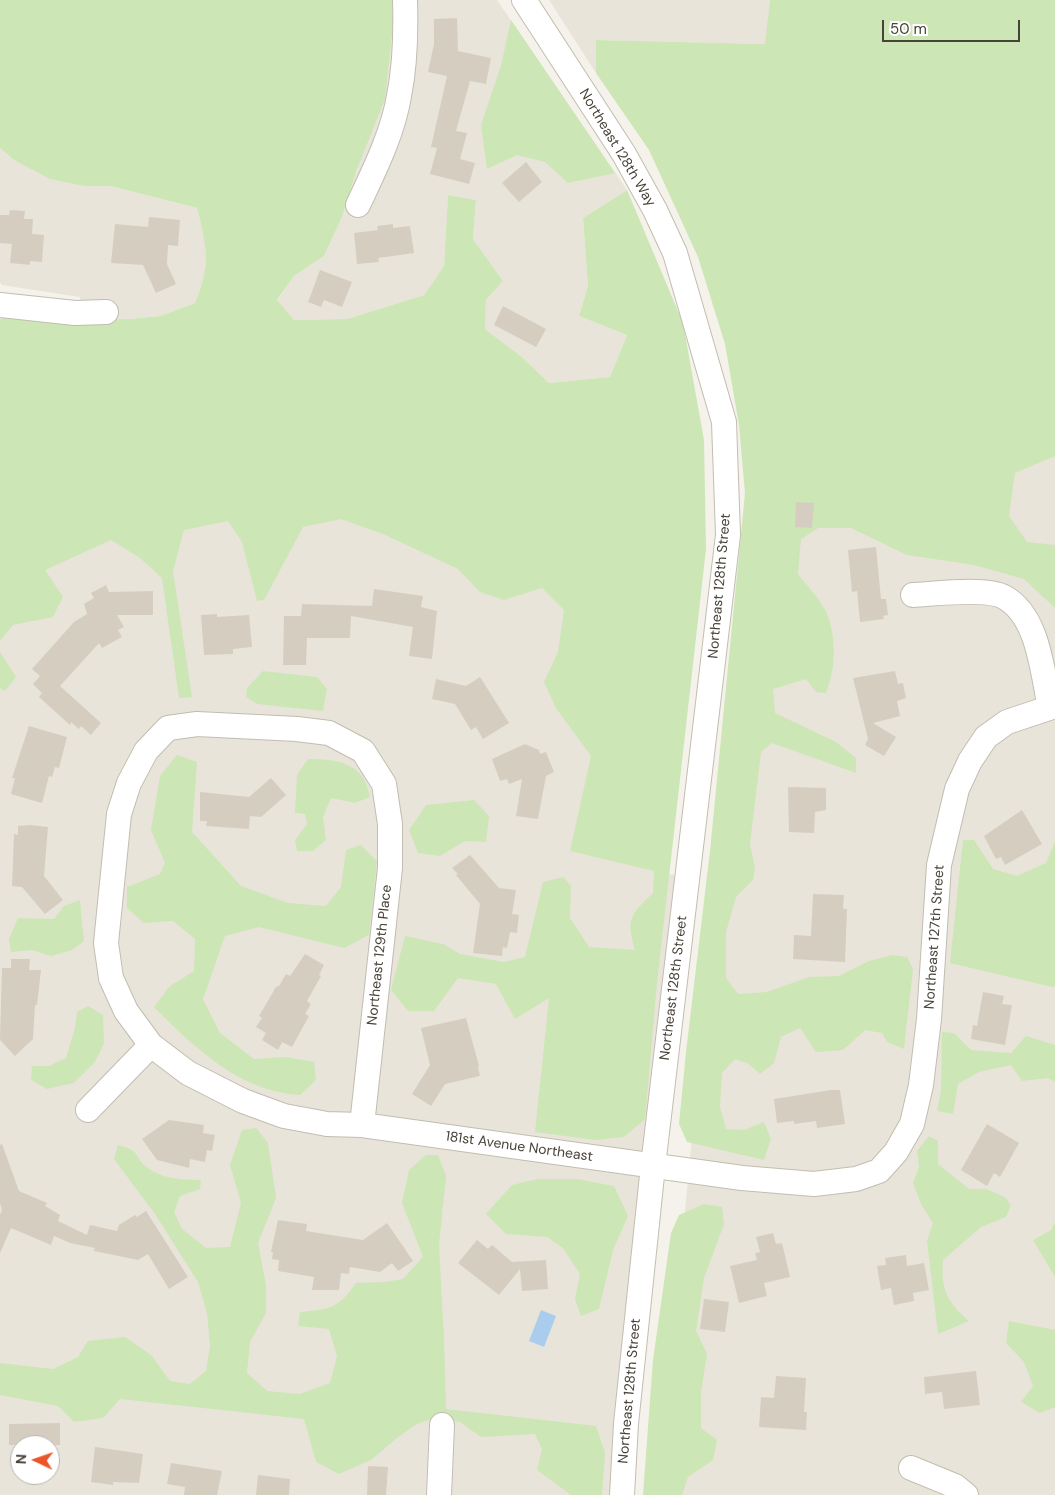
<!DOCTYPE html>
<html>
<head>
<meta charset="utf-8">
<style>
	body { margin:0 }
	#map { position:relative; width:1055px; height:1495px; overflow:hidden; background:#f4f2ea; font-family:"DM Sans",sans-serif }
	canvas { display:block }
	.north { position:absolute; left:10px; top:1435px; width:50px; height:50px; box-sizing:border-box; background:#fff; border:1px solid #b6b4b0; border-radius:50%; rotate:273deg; font-size:14px; font-weight:700; line-height:20px; text-align:center; color:#484339 }
	.north::after { content:''; display:block; margin:auto; width:18px; height:22px; background:#ed5428; clip-path:polygon(50% 0,100% 100%,50% 72%,0 100%) }
	.scale { position:absolute; left:882px; top:20px; width:138px; height:22px; box-sizing:border-box; border:2px solid #484339; border-top:0; padding-left:6px; font-size:15px; line-height:18px; white-space:nowrap; color:#484339; -webkit-text-stroke:4px #fff; paint-order:stroke }
</style>
</head>
<body>
<div id="map">
<canvas width="1055" height="1495"></canvas>
<div class="north">N</div>
<div class="scale">50 m</div>
</div>
<script>
const context = document.querySelector('canvas').getContext('2d');
context.lineJoin = 'round';
function fill(path, color) { context.fillStyle = color; context.fill(path, 'evenodd'); }
function trace(path, color, width, dash) { context.strokeStyle = color; context.lineWidth = width; context.lineCap = dash ? 'butt' : 'round'; context.setLineDash(dash || []); context.stroke(path); }
function write(font, color, halo, rows, align = 'center') {
  context.font = font + ' "DM Sans",sans-serif'; context.lineWidth = 5; context.setLineDash([]); context.textBaseline = 'middle'; context.strokeStyle = halo; context.fillStyle = color; for (const [text, x, y, turn = 0] of rows) {
    context.save(); context.translate(x, y); context.rotate((+turn || 0) * Math.PI / 180); context.textAlign = isNaN(turn) ? turn : align; if (halo) context.strokeText(text, 0, 0); context.fillText(text, 0, 0); context.restore();
  }
}
fill(new Path2D(`
	M392 0H497L627 190 583 218 588 286 579 316 627 335 610 377 549 383 522 357 485 329 486 300 503 281 473 239 476 200 448 195 444 266 424 295 347 319 294 320 277 301 294 276 324 256 342 217 357 169 393 25Z
	M549 0H770L766 44 597 40 596 73Z
	M0 148 14 160 84 186H110L197 208 206 244 205 280 195 303 160 316 129 319 79 320 80 297 2 285 0 282Z
	M1055 390V1495H658L755 474Z
	M166 500 335 505 587 570 669 874 687 877 622 1495H0V581ZM20 1445H50V1475H20Z`), '#e8e4d9');
fill(new Path2D(`
	M0 0H392L393 25 385 99 357 169 342 217 324 256 294 276 277 300 294 320 347 319 424 295 444 266 448 195 476 200 473 239 503 281 486 300 485 329 522 357 549 383 610 377 627 335 579 316 588 286 583 218 627 190 683 323 704 440 706 549 657 983 645 1119 624 1137 595 1140 535 1132 549 998 515 1019 496 984 458 978 434 1011H408L391 990 405 936 443 944 460 954 504 962 525 957 543 882 563 877 571 886 570 918 589 947 635 950C626 919 630 915 653 893L654 871 570 851 591 756 556 708 544 682 558 652 564 610 542 588 504 600 480 592 458 569 383 534 341 519 303 527 264 600 257 601 242 542 228 521 184 530 173 571 192 697 179 698 162 578 140 558 111 540 45 570 63 597 53 617 13 625 0 641V319L17 314 79 320 129 319 160 316 195 303C211 266 207 247 197 208L110 186H84L50 179 14 160 0 148Z
	M770 0H1055V456L1015 473 1009 516 1027 542 1055 545V608L1024 579 974 565 907 555 851 528H818L801 539 798 574C807 586 820 599 826 612 837 637 836 668 826 693L816 692 806 679 773 689 775 713 836 742 856 758V773L772 743 761 752 750 844 755 868 753 880 736 897 726 932V978L738 994 767 992 809 977 839 976 869 961 892 955 907 957 913 969 904 1049 887 1042 882 1033 865 1030 843 1050 816 1052 800 1028 781 1037 774 1063 760 1074 749 1064 735 1059 722 1073 720 1107 726 1129 744 1130 764 1122 771 1139 764 1160 687 1142 679 1124 686 1052 710 851 745 493 739 425 725 344 698 257 649 150 596 73V40L765 44Z
	M511 20 615 173 568 183 545 162 517 155 487 169 481 125 501 66Z
	M0 652 16 677 5 691 0 688Z
	M263 671 317 677 327 689 323 711 257 704 246 697 247 688Z
	M177 755 197 762 192 832 241 886 288 903 326 906 341 887 346 850 361 845 377 861 369 935 344 948 259 927 225 936 203 999 220 1033 254 1059 286 1057 314 1062 316 1080 300 1095C240 1092 195 1048 154 1007L170 986 194 971 195 939 173 921 144 923 127 908V887L160 874 165 863 151 830 160 776Z
	M308 759C339 759 364 763 370 797L355 803 331 798 323 817 326 840 313 851H297L295 840 307 824 305 814 295 813 297 775Z
	M474 800 489 816 486 842 465 841 440 856 418 853 409 830 426 805Z
	M963 840H974L993 869 1017 876 1046 863 1055 842V986L1052 987 950 963Z
	M80 900 84 941 72 950 51 956 32 950 11 952 9 939 18 918 54 919 64 906Z
	M88 1006 103 1015 104 1044 95 1062 74 1083 47 1089 31 1080 32 1066H49L66 1058 75 1028 77 1012Z
	M942 1032 954 1033 971 1050 1011 1053 1026 1036 1055 1045V1082L1048 1078 1022 1081 1011 1065 979 1072 958 1084 953 1114 937 1111 941 1090Z
	M256 1128 268 1143 276 1198 258 1243 266 1285V1313L250 1342 247 1373 267 1391 300 1394 330 1383 337 1356 329 1329 298 1326 300 1312C330 1309 338 1309 356 1283L385 1282 403 1279 423 1257 402 1203 409 1170 426 1155H438L446 1176 439 1245 444 1338 446 1409 596 1426 605 1453 602 1495H571L537 1470 542 1449 535 1434 481 1437 460 1422 434 1418 417 1424 398 1437 371 1460 339 1474 316 1462 304 1419 120 1399 103 1418 74 1422 58 1406 0 1395V1363L53 1369 78 1357 88 1341 125 1337 151 1355 170 1381 190 1384 206 1371 210 1346 207 1313 198 1282 155 1214 114 1159 118 1145C143 1151 132 1157 148 1168 165 1180 182 1179 201 1180L200 1189 180 1196 174 1212 182 1229 206 1248 230 1247 241 1203 230 1165 242 1130Z
	M929 1136 938 1141V1164L969 1189H986L1005 1197 1011 1205 1006 1217 981 1227 943 1260C941 1290 946 1301 969 1321L938 1334 927 1241 933 1223 921 1204 913 1183 919 1167 917 1151Z
	M538 1179H577L614 1186 628 1216 613 1250 599 1309 581 1316 575 1299 580 1274 563 1248 547 1237 506 1234 486 1214 512 1185Z
	M704 1204 722 1207 724 1224 704 1278 696 1331 707 1354 701 1392V1428L717 1440 713 1460 688 1477 682 1495H643L653 1360 671 1233 679 1215Z
	M1055 1222V1277L1033 1240 1051 1230Z
	M1009 1321 1055 1330V1407L1040 1413 1021 1402 1033 1386 1024 1362 1006 1343Z`), '#cde6b6');
fill(new Path2D(`
	M541 1310 556 1316 544 1347 529 1341Z`), '#abcded');
fill(new Path2D(`
	M457 18 458 51 491 58 486 84 470 81 456 131 467 133 460 159 475 163 469 184 430 174 437 148 431 147 447 76 428 72 434 44V19Z
	M526 162 542 182 519 202 502 183Z
	M10 210 25 211 24 219H33L32 234 44 235 42 262 30 261V265L10 263 12 244 0 243V215H9Z
	M149 217 180 220 178 246 168 245 167 264 176 284 156 293 143 265 111 263 115 224 148 227Z
	M393 224V228L410 226 414 253 378 258 379 262 357 264 354 233 378 230 377 226Z
	M320 270 352 282 342 307 324 300 321 307 308 302Z
	M503 306 546 329 536 347 494 325Z
	M796 502 814 503 812 528 795 527Z
	M876 547 881 599H886L888 615 883 616 884 619 860 622 857 591 852 592 848 550Z
	M106 585 109 592 153 591V615H117L124 627 118 630 122 637 102 648 99 643 60 686 101 723 91 735 81 726 79 729 71 722 70 725 39 697 42 693 33 684 40 676 32 669 74 622 87 614 84 604 94 598 91 593Z
	M374 589 423 596 421 607 437 611 432 659 409 656 413 627 351 616 350 638H307L306 665H283L284 616H301L302 604 372 606Z
	M217 614V617L249 615 252 647 233 649V654L204 655 201 615Z
	M895 671 898 684 903 683 906 698 897 701 900 716 873 723 896 737 884 756 865 745 868 739 853 678Z
	M480 677 509 723 483 739 476 727 471 730 455 704 432 699 436 679 466 686Z
	M29 726 67 737 59 768 55 767 52 777 49 776 42 803 11 794 15 778H12Z
	M525 744 539 750 540 754 546 752 554 772 546 776 538 819 516 816 522 779 509 784 507 779 500 781 492 759Z
	M271 778 286 795 261 817 250 816 249 829 206 826 207 821H200V792L249 797Z
	M788 787 826 788V810L815 812 814 833 789 832Z
	M1022 810 1042 844 1005 865 1001 857 996 859 984 836Z
	M30 825 48 827 44 876 63 900 45 914 22 887 12 886 14 834 18 835V826Z
	M470 855 499 888 516 890 512 914 519 915 517 933 510 932 507 948 503 947 502 956 473 953 480 904 456 875 458 874 452 868Z
	M813 894 844 895 843 909H847L845 962 793 959 794 935 811 936Z
	M305 954 324 965 319 975 321 976 307 1001 311 1004 305 1014 309 1016 292 1047 282 1042 278 1050 262 1040 266 1033 256 1027 262 1018 259 1016 276 987 279 986 286 974 290 976Z
	M11 959H30L29 970H41L37 1005H35L33 1039 15 1056 0 1040 2 968H11Z
	M983 992 1004 996 1002 1004 1012 1005 1005 1045 971 1039 973 1025 977 1026Z
	M466 1018 479 1066 478 1067 480 1076 445 1084 431 1106 412 1094 430 1065 421 1028Z
	M831 1090H840L845 1124 817 1128 816 1121 794 1124V1121L777 1123 774 1099Z
	M169 1120 204 1125 203 1133 215 1135 212 1151 207 1150 205 1162 190 1159 189 1168 157 1160 142 1139Z
	M987 1124 1019 1143 1000 1177 994 1173 987 1186 961 1170Z
	M2 1144 19 1191 47 1203 45 1206 60 1215 58 1221 87 1235 90 1225 117 1231 119 1225 135 1215 137 1217 146 1211 188 1277 169 1289 148 1254 138 1260 94 1251 95 1248 70 1243 54 1236 51 1245 11 1228 0 1253V1215L2 1210 0 1203V1145Z
	M278 1220 307 1224 306 1231 363 1240 387 1223 413 1261 398 1271 392 1263 380 1272 350 1267 349 1274 341 1273 339 1290H312L314 1277 278 1271 279 1260 272 1259 273 1252H271Z
	M773 1233 776 1244 782 1243 790 1277 764 1283 767 1296 739 1303 730 1266 757 1260 755 1253 760 1252 756 1237Z
	M477 1240 488 1249 492 1245 512 1262 546 1260 548 1289 522 1291 520 1269 499 1295 458 1263Z
	M906 1255 907 1266 924 1263 929 1290 913 1293 914 1301 894 1305 891 1288 881 1290 877 1266 886 1265 885 1258Z
	M704 1299 729 1302 725 1332 700 1329Z
	M976 1371 980 1405 944 1409 942 1392 925 1394 924 1377Z
	M776 1376 806 1378 804 1412H807L806 1430 759 1427 761 1397 774 1398Z
	M60 1423V1445H9V1424Z
	M95 1447 143 1454 139 1483 113 1482V1485L91 1482Z
	M171 1463 222 1471 217 1495H184L185 1487 167 1484Z
	M368 1466 388 1467 386 1495H367Z
	M258 1475 290 1479 289 1495H256Z`), '#d5cec0');
const minor = new Path2D(`
	M524 0 624 154 655 210 675 253 724 422 728 535 653 1166 626 1424 622 1495
	M358 205C374 171 393 133 399 96 405 66 406 31 405 0
	M0 305 75 313 106 312
	M913 595C934 594 986 587 1004 597 1039 616 1042 672 1050 707
	M88 1110 151 1045
	M362 1125 390 868V824L384 784 363 751 329 733 297 729 197 724 168 728 146 751 129 783 119 814 106 943 111 978 126 1011 151 1045 188 1073 243 1101 284 1116 327 1124 362 1125 742 1178 814 1184 856 1179 879 1171 896 1152 912 1124 921 1085 929 1019 939 865 957 789 970 761 986 737 1007 722 1055 706
	M911 1468 955 1486 966 1495
	M439 1495 442 1425`);
trace(minor, '#c2bdb0', 26);
trace(minor, '#fff', 24);
write('14px', '#484339', '#fff', [
	["Northeast 128th Way",617,148,59],
	["Northeast 128th Street",720,586,-85],
	["Northeast 127th Street",935,937,-86],
	["Northeast 129th Place",380,955,-84],
	["Northeast 128th Street",674,988,-83],
	["181st Avenue Northeast",519,1147,8],
	["Northeast 128th Street",630,1391,-85]
]);
</script>
</body>
</html>
